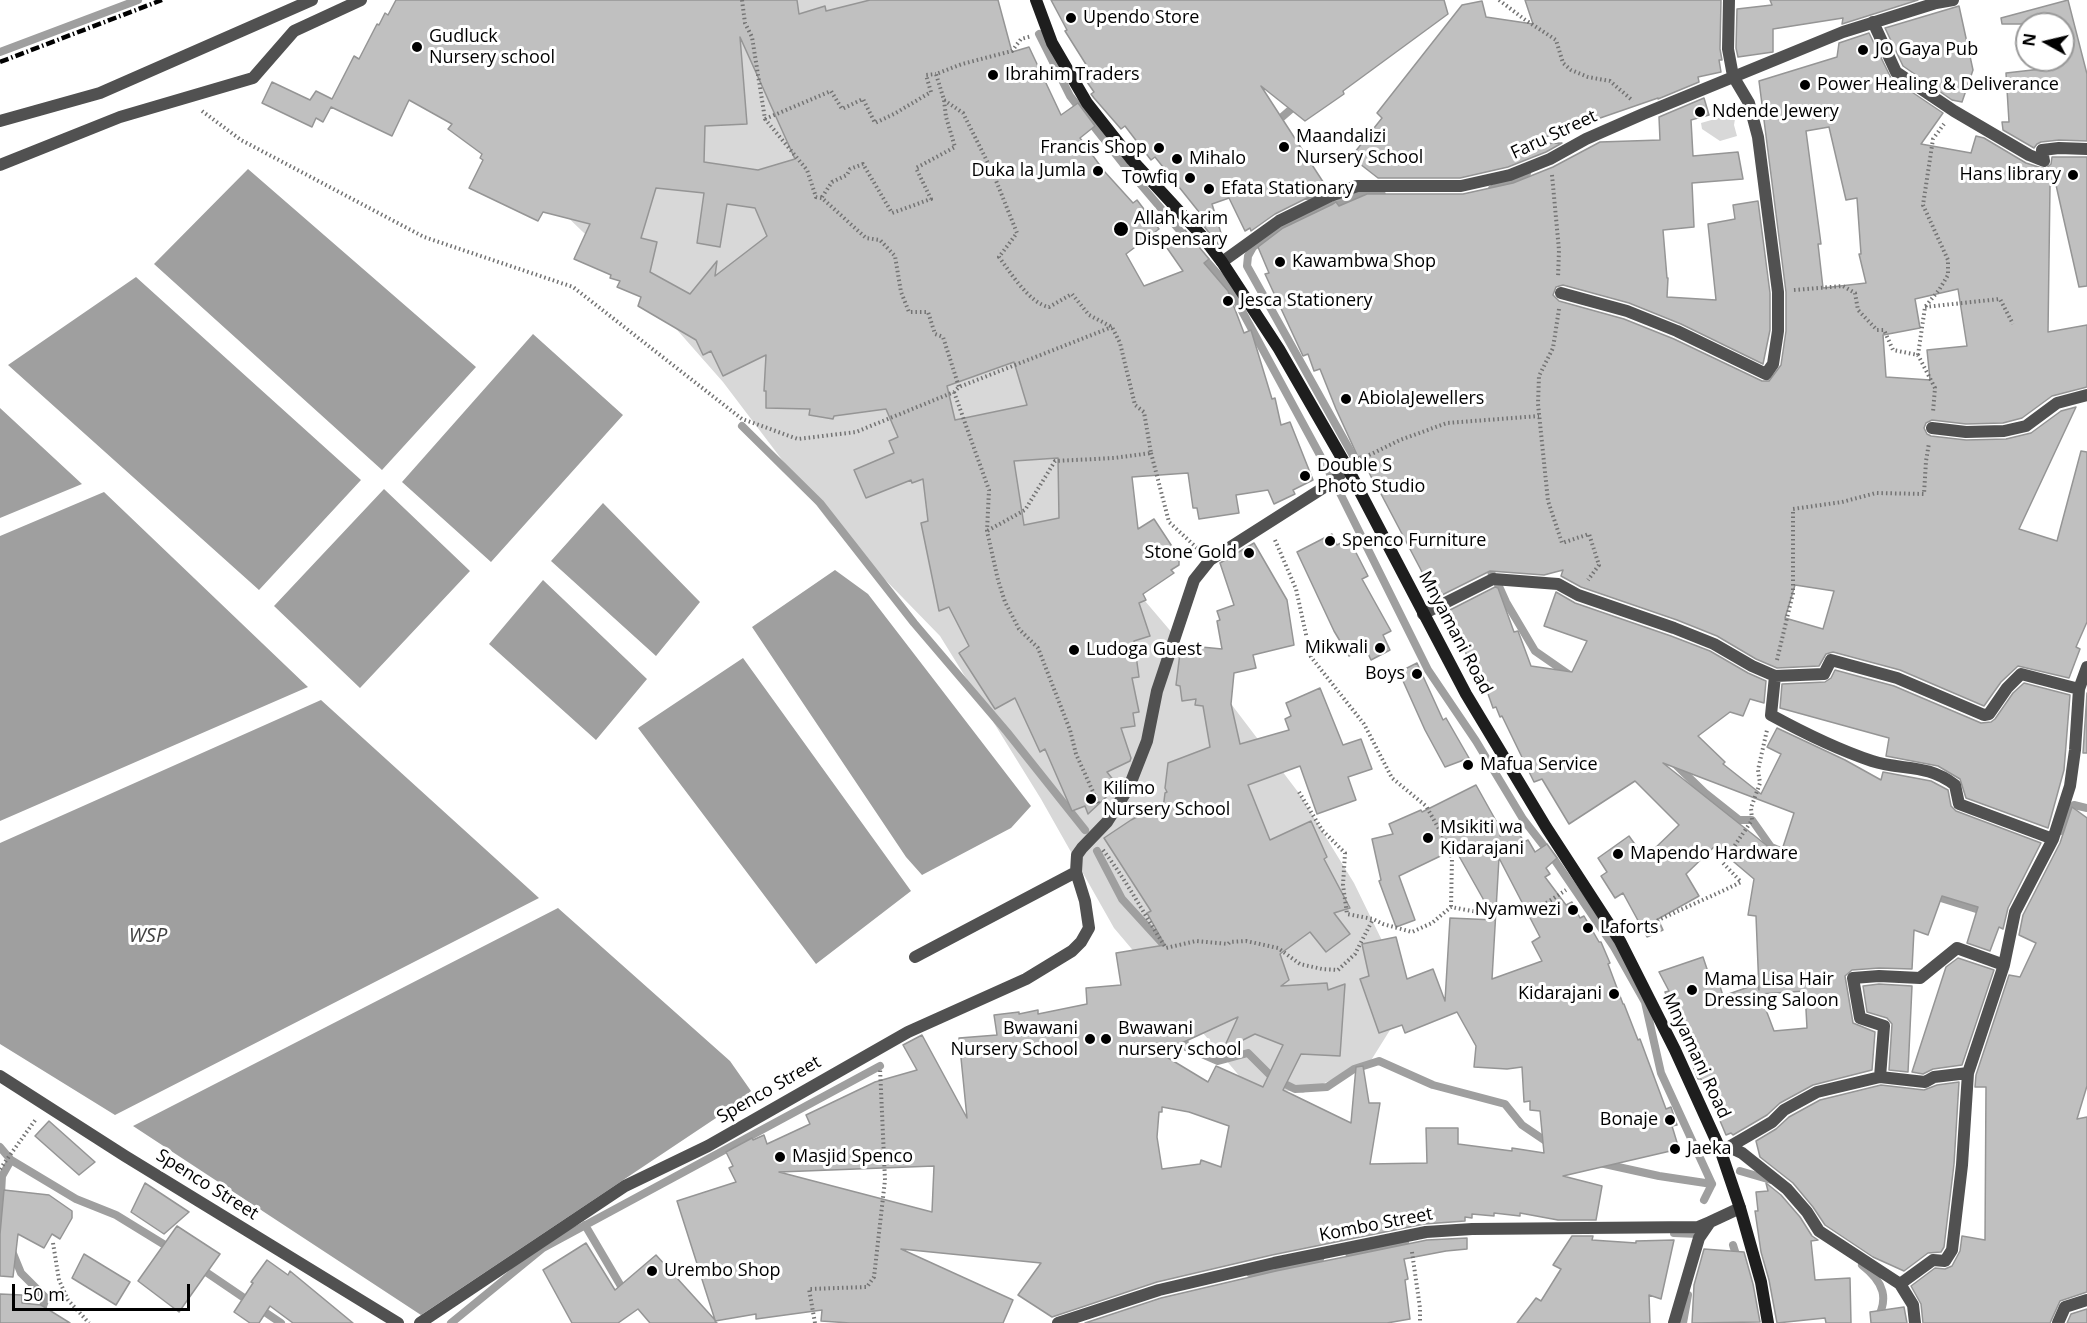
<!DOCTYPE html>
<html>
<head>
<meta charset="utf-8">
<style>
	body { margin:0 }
	#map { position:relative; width:2087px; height:1323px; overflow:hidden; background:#fff; font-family:"Open Sans",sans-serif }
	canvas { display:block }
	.north { position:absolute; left:2015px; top:12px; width:60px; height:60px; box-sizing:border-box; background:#fff; border:2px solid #999; border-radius:50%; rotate:278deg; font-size:16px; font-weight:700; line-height:24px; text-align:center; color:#000 }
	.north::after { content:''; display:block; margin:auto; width:21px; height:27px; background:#000; clip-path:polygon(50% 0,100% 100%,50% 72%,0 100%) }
	.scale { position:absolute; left:12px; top:1284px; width:178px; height:27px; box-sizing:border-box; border:3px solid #000; border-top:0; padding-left:8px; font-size:18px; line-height:21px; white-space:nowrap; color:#000; -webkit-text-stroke:4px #fff; paint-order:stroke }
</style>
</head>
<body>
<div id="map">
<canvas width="2087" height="1323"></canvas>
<div class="north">N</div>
<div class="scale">50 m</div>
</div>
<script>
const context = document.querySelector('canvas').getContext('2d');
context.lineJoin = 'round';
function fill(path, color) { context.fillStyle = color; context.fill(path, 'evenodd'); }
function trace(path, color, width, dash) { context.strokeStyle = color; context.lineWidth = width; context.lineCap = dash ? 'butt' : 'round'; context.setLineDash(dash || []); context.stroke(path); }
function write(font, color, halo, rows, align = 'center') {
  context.font = font + ' "Open Sans",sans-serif'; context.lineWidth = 6; context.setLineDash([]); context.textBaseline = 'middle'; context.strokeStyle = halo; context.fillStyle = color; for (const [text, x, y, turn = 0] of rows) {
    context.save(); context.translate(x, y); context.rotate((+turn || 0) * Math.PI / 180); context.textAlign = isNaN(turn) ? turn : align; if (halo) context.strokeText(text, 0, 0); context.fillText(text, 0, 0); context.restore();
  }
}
fill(new Path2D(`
	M449 0H887L1078 501 1145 601 1219 688 1298 792 1354 883 1410 998 1370 1062 1303 1093 1247 1085 1114 928 1041 799 940 636 830 523 723 382 634 281 506 158Z
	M1736 113 1734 125 1737 136 1720 141 1702 129 1701 123Z`), '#d8d8d8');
fill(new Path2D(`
	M248 169 476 367 382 470 154 264Z
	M136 277 361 480 259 590 8 365Z
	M533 334 623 415 491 562 402 482Z
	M0 408 82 484 0 518Z
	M384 489 470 571 360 688 274 606Z
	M104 492 308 687 0 821V536Z
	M603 503 700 602 656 656 551 561Z
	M835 570 868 594 1031 806 1011 828 922 875 906 857 752 627Z
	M543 580 647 679 596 740 489 644Z
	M743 658 911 891 816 964 638 728Z
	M321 700 539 898 115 1115 0 1044V843Z
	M558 908 730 1061 751 1091 728 1110 421 1315 133 1126Z`), '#9f9f9f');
trace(new Path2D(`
	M1039 34 1070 96 1125 166 1187 239
	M0 52 138 0
	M1274 124 1297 104
	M1492 189 1517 180 1527 173
	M1305 193 1306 196 1356 197 1360 206
	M1201 255 1229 287 1334 481 1428 670 1476 741 1523 819 1554 859 1614 947 1645 1002 1661 1073 1712 1184
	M742 426 820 503 914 623 1007 732 1085 830
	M1356 461 1247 266 1248 256 1253 247 1284 225 1364 193 1382 195
	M1489 563 1493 579 1497 582 1506 602 1535 651 1571 676
	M1675 764 1705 793 1739 820H1752L1771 847 1790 855
	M2060 831 2074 805 2087 808
	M1097 851 1122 899 1164 945 1165 953
	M1931 895 1986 912
	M1182 1032 1186 1047 1218 1061 1248 1053 1273 1078 1295 1089 1327 1087 1354 1069 1379 1061 1433 1085 1505 1104 1522 1125 1550 1144
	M0 1147 11 1160 76 1199 116 1215 173 1250
	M1600 1163 1659 1176 1712 1184
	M1740 1171 1771 1180
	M1704 1200 1712 1184
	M0 1212 2 1176 11 1160
	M0 1213 4 1232
	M585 1225 625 1293
	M1674 1233 1698 1234
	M1733 1245 1738 1261
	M12 1251 21 1273 46 1298 37 1323
	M1349 1253 1380 1249 1405 1242
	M1862 1265C1884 1282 1890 1299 1875 1323
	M200 1268 281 1323
	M1250 1273 1280 1271 1320 1259
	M451 1323 543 1248 880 1066
	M1683 1323 1688 1295`), '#9f9f9f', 8);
const building = new Path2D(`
	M396 0H797L799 14 825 6 826 11 870 0H998L1012 52 1029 47 1061 115 1078 103 1095 126 1080 138 1104 171 1133 203 1137 200 1159 229 1126 254 1144 286 1183 271 1165 245 1185 230 1209 259 1204 263 1228 291 1244 333 1251 330 1272 399 1275 398 1281 425 1290 422 1313 480 1293 490 1295 494 1274 504 1268 490 1236 495 1239 513 1199 519 1197 508H1193L1188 473 1132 477 1138 529 1154 519 1179 557V565L1171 570 1174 573 1143 594 1146 600 1139 603 1150 636 1134 641 1139 677 1132 678 1139 712 1133 713 1135 726 1121 728 1131 758 1130 761 1107 772 1118 786 1088 814 1085 806 1072 811 1045 749 1040 752 1015 698 995 709 959 653 969 646 949 607 939 611 921 523 928 521 923 479 912 483 911 480 866 498 854 470 894 453 889 441 898 437 886 409 834 416 833 419 809 415 810 409 766 408V391H764L766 355 723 376 711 351 703 355 696 340 638 306 641 297 617 287 620 281 610 278 611 275 574 259 590 224 543 212 538 221 469 188 483 160 480 158 482 154 448 129 452 124 409 100 392 136 331 107 323 122 316 118 312 127 262 103 272 82 310 100 316 91 332 99 354 56 359 59 377 24 379 25 385 13 388 15ZM740 37 795 159 758 170 704 162 705 126 747 124ZM656 188 704 193 697 243 720 247 727 204 755 208 767 236 715 276 717 261 690 294 650 272 657 242 641 238ZM1014 362 1027 405 955 420 947 386ZM1058 458 1059 518 1024 525 1014 461Z
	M1051 0H1444L1448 14 1343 91 1344 94 1305 121 1261 86 1327 188 1275 214 1251 231 1250 228 1245 231 1229 198 1212 204 1225 246 1222 249 1199 220 1203 217 1155 157 1151 160 1125 126 1121 129 1094 98 1091 94 1094 92 1080 72 1087 66 1065 31 1067 30Z
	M1525 0H1721L1720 49 1722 60H1719L1721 72 1698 77 1699 82 1658 99V98L1525 144 1562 143 1546 152 1508 167 1460 178H1378L1351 157 1382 118 1377 113 1462 5 1482 1 1486 17 1533 24Z
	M1770 0H1918L1842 24 1843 18 1773 29V52L1738 57 1736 48 1737 9 1772 5Z
	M2068 0 2087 74V141L2059 140 2041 142 2037 144 2034 148 2003 130 2002 122H2009L2006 73 2050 68 2048 60H2063V24H2002L2001 18Z
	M1959 6 1973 70 1962 102 1952 100 1903 66 1885 28Z
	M1869 33 1891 78 1943 113 1921 144 1971 153 1976 136 1984 138 2026 163 2045 169 2051 164 2052 157H2087V286L2079 287 2056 185 2050 186 2048 332 2087 325V387L2052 396 2022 418 2003 423 1966 424 1932 420 1926 423 1924 428 1927 434 1931 436 1966 440 2006 439 2031 433 2061 411 2076 407 2019 529 2057 541 2081 451 2087 452V622L2076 647 2080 649 2069 678 2018 666 2001 682 1984 706 1900 670 1833 652 1826 654 1819 666 1777 668 1756 659 1717 636 1677 620 1581 587 1561 576 1563 570 1544 575 1490 571 1434 599 1421 570 1380 492 1379 493 1361 456 1358 457 1336 409 1320 369 1314 371 1308 354 1303 356 1265 274 1269 273 1258 247 1283 228 1333 204 1336 202 1339 206 1367 194H1463L1513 183 1553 167 1600 142 1660 140 1659 117 1704 98 1709 115 1691 120 1693 156 1738 152 1743 179 1692 183 1694 227 1663 230 1667 278H1668L1667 297 1716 300 1708 224 1735 219 1733 205 1758 201 1770 293V330L1763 364 1681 324 1629 303 1563 285 1556 287 1553 295 1559 301 1624 319 1674 339 1762 381H1769L1781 365 1786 331V292L1759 81 1837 57 1839 43ZM1829 127 1846 200 1857 198 1861 254H1859L1866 283 1823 288 1818 244H1821L1806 131ZM1958 289 1967 346 1927 350 1930 380 1886 377 1883 335 1920 328 1915 299ZM1795 585 1834 591 1823 629 1785 618Z
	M1332 534 1337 545 1349 539 1368 576 1362 579 1391 631 1383 635 1390 650 1371 660 1365 647 1349 656 1334 631 1297 552Z
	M1254 543 1287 600 1294 645 1253 655 1256 668 1234 673 1231 704 1240 744 1289 730 1285 719 1291 716 1286 703 1320 688 1343 745 1361 739 1372 769 1348 777 1356 800 1317 814 1300 766 1248 785 1270 840 1311 821 1327 857 1324 859 1350 908 1334 913 1350 934 1326 952 1310 932 1280 954 1289 980 1281 986 1327 983 1328 990 1345 984 1340 1056 1301 1054 1283 1090 1351 1123 1356 1067 1363 1066 1369 1103H1380L1370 1164 1427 1163 1426 1128H1458V1144L1512 1151V1148L1544 1153 1540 1111 1530 1110V1101L1524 1102 1522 1067 1507 1069 1474 1067 1476 1046 1457 1012 1405 1033 1402 1025 1379 1033 1360 979 1369 976 1362 944 1396 937 1407 979 1433 969 1445 1001 1450 918 1495 920 1455 849 1399 876 1415 920 1396 927 1379 881 1381 880 1372 839 1393 834 1389 824 1421 810 1422 812 1476 785 1500 828V836L1515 827 1524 842 1528 840 1535 852 1547 844 1557 858 1546 868 1550 874 1545 877 1566 905 1572 902 1580 918 1584 916 1599 942H1601L1610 963 1608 964 1623 1004H1624L1638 1040 1640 1039 1666 1109 1671 1107 1677 1125 1672 1126 1679 1149 1563 1176 1602 1186 1596 1220H1558L1520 1213V1216L1494 1213V1216L1472 1214V1218L1465 1217V1221L1424 1224 1272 1255 1157 1282 1052 1317 1018 1295 1041 1263 901 1249 1013 1300 1003 1323H850L821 1321 822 1310 756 1319V1314L715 1321 717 1323H650L638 1309 618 1323H572L543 1270 586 1243 615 1290 656 1255 715 1320 677 1201 736 1182 729 1168 733 1166 726 1152 752 1138 753 1140 764 1135 767 1144 810 1124 806 1115 875 1082 917 1070 903 1045 922 1035 967 1118 959 1038 997 1035 994 1015 1019 1012V1014L1038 1010V1014L1087 1004 1086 988 1121 985 1116 953 1165 945 1147 913 1151 911 1104 838 1131 820 1152 809H1163L1165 793 1167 792 1165 788 1168 763 1210 747 1203 706 1195 705 1196 699 1182 701 1180 686 1176 685 1181 645 1222 649 1217 621 1220 620 1217 611 1234 605 1220 563ZM1499 858 1540 937 1532 942 1542 961 1492 979ZM1238 1017 1223 1050 1255 1034 1283 1045 1263 1087 1216 1066 1208 1082 1160 1053ZM1162 1107 1189 1112 1229 1126 1221 1167 1201 1160 1200 1164 1162 1169 1157 1137 1159 1112H1162ZM934 1166 932 1212 779 1172Z
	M1495 587 1498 588 1514 632 1518 631 1531 666 1572 672 1587 641 1544 626 1556 592 1575 603 1671 636 1710 651 1748 673 1766 681 1764 703 1750 699 1743 716 1730 712 1698 736 1725 762 1723 764 1761 794 1781 754 1767 747 1777 728 1845 760 1881 780 1883 772 1931 781 1948 790 1951 806 1956 811 2041 843 2008 908 2003 929 1999 927 1990 951 1967 943 1978 907 1942 896 1928 935 1914 930 1912 969 1879 968 1852 970 1845 976 1853 1023 1875 1032 1872 1070 1813 1085 1780 1103 1767 1115 1733 1135 1731 1133 1726 1135 1710 1097H1709L1701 1079H1698L1665 992 1669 991 1659 972 1703 957 1710 978 1717 976 1723 996 1757 984 1759 990 1756 916 1748 915 1754 879 1715 846 1686 874 1699 896 1658 919 1663 930 1647 937 1623 893 1615 898 1601 876 1607 872 1598 858 1629 836 1639 850 1644 847 1649 854 1679 825 1635 781 1569 824 1542 779 1534 782 1502 716 1500 717 1496 707 1493 708 1482 677 1474 680 1467 656 1458 634 1455 635 1446 612ZM1663 763 1794 813 1780 856ZM1805 991 1807 1028 1774 1031 1760 994Z
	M1417 663 1443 720 1446 718 1469 758 1445 767 1425 730 1399 672Z
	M1835 670 1894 686 1981 723 1991 722 1995 719 2013 693 2024 683 2070 695 2064 770 2048 828 1966 798 1960 779 1938 766 1886 756 1889 738 1780 708 1782 684 1825 682 1831 678Z
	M2087 693V753H2083Z
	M2072 807 2087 818V1086L2077 1119 2087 1117V1292L2060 1301 2050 1323H1923L1921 1304 1911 1286 1935 1268 1945 1269 1952 1266 1960 1251 1962 1236 1985 1240 1986 1087H1975L1976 1075 2009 975 2020 977 2036 943 2019 935 2023 915 2060 843Z
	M1958 958 1994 970 1962 1065 1933 1069 1923 1074 1912 1072 1946 967Z
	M1879 984 1912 986 1908 1072 1889 1070 1892 1024 1887 1018 1867 1012 1863 986Z
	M1959 1082 1954 1164 1944 1247 1941 1252 1928 1253 1904 1271 1873 1257 1825 1225 1813 1207 1793 1183 1760 1157 1756 1141 1776 1129 1789 1117 1820 1100 1881 1085 1924 1090 1937 1085Z
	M49 1121 95 1162 79 1175 35 1136Z
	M145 1183 189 1212 164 1234 131 1212Z
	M1766 1183 1781 1195 1800 1217 1812 1236 1818 1240 1811 1241 1815 1280 1850 1278 1851 1323H1826L1825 1318 1777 1323 1769 1280 1761 1252 1755 1211H1758L1756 1192 1768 1191Z
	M4 1190 49 1195 72 1211V1218L60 1239 52 1234 44 1248 18 1234 13 1277 0 1276V1234Z
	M177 1226 220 1254 179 1312 138 1281Z
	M1572 1236H1593L1592 1240 1636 1243V1241L1674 1240 1661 1299 1649 1295 1650 1323H1517L1536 1298 1541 1301 1561 1269 1553 1265Z
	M1467 1238V1249L1446 1251 1404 1259 1408 1279 1405 1280 1410 1319 1387 1323H1085L1161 1298 1276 1271 1427 1240Z
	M1704 1249 1744 1252 1753 1284 1760 1322 1692 1323 1694 1285Z
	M84 1254 130 1282 116 1305 72 1278Z
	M267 1260 288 1275 290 1271 353 1323H293L270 1306 259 1323H250L234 1312 253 1283 251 1282Z
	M0 1294 22 1295V1303L41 1305 70 1323H0Z
	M1904 1307 1907 1323H1871L1870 1312Z
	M2087 1309V1323H2067L2071 1314Z`);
fill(building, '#c0c0c0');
trace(building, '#959595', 1.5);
trace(new Path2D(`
	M742 0 745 23 752 37 765 119 807 170 816 197 822 198 866 238 880 240 895 256 901 292 909 312H928L935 334 943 337 959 387
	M1499 0 1524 19 1556 40 1563 63 1571 70 1588 77 1610 81 1633 101
	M944 100 963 113 993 173 1017 233 999 257C1010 272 1030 304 1049 307L1072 294 1089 315 1112 327 1120 343 1135 405 1144 412 1151 453 1114 458 1055 461 1025 510 987 531
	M202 111 241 140 424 237 573 287 742 419 798 439 856 432 954 392 959 387 1112 327
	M765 119 831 91 842 109 863 99 875 123 894 114 931 92 926 75 936 74
	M1552 175 1559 250 1558 278
	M822 197 832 182 847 175 850 169 863 164 892 213 931 199 916 168 955 147 946 117 944 100 936 74 962 64 1012 51 1021 39 1032 36
	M1794 290 1843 286 1855 293 1858 310 1877 330H1884L1893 350 1918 355 1935 388 1933 412
	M1925 307 2000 299 2013 324
	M1559 309 1553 348 1539 376 1538 404 1548 501 1562 543 1589 534 1599 565 1588 580
	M1918 355 1925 307 1939 290 1948 275V260L1923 205 1933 139 1944 124
	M954 392 989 490 987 531 998 580 1005 602 1019 629 1038 648 1070 730 1076 754 1099 805
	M1151 453 1169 522 1198 549
	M1361 459 1400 440 1447 423 1539 416
	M1275 540 1296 589 1311 657 1364 724 1392 778 1426 806 1443 836 1452 858 1451 907
	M1777 660 1793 593V509L1842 502 1876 493 1924 494 1926 461 1929 443
	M1299 792 1322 830 1345 853 1343 885 1347 914 1373 919 1383 924 1412 932 1432 923 1451 907C1472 911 1498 917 1520 914 1537 911 1552 899 1566 890
	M1103 850C1127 881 1145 916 1166 948L1196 941 1228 944 1230 942 1246 941 1278 948 1300 964 1322 969 1338 970 1355 954 1373 919
	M1633 933C1668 914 1705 900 1741 882L1723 863 1752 820 1751 808 1760 783 1758 770 1767 730
	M0 1169 36 1119
	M53 1243 59 1280 68 1300 89 1323
	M1412 1252 1420 1308V1323
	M815 1323 809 1289 867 1287 874 1277 885 1180 880 1068`), '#737373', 4, [1.5, 3]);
trace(new Path2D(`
	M1873 22 1896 72 1954 111 2029 155 2044 161 2042 150 2059 148 2087 149
	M0 121 100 93 312 0
	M0 165 120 117 253 78 294 31 361 0
	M1222 262 1279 221 1330 196 1357 186H1461L1510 175 1550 159 1586 139 1643 114 1843 32 1936 3 1953 0
	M1561 293 1627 311 1677 331 1766 374 1773 364 1778 331V292L1758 137 1749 103 1733 76 1728 49 1729 0
	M1932 428 1966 432 2004 431 2026 426 2057 403 2087 395
	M1423 614 1493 579 1558 584 1578 595 1674 628 1714 644 1752 666 1775 676 1771 715C1804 733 1836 749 1872 761 1903 771 1926 763 1955 785L1959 804 2053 839
	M1775 676 1824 674 1831 660 1897 678 1984 715 1989 714 2007 688 2021 674 2079 689
	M915 957 1076 872
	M0 1076 125 1156 398 1323
	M1880 1077 1925 1082 1934 1077 1968 1073
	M1729 1147 1772 1122 1784 1110 1817 1092 1880 1077 1884 1026 1860 1018 1853 978 1879 976 1920 978 1957 948 2004 965
	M1724 1148 1729 1147 1742 1153 1787 1189 1807 1212 1819 1231 1900 1284 1913 1305 1915 1323
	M1900 1284 1933 1260 1945 1261 1952 1250 1962 1165 1968 1073 2004 965 2015 912 2053 839 2070 786 2075 750 2079 689 2087 667
	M420 1323 625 1186 708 1146 908 1032 1026 979 1072 951 1081 942 1089 928 1085 901 1076 872 1077 855 1082 848 1107 822 1129 787 1147 741 1157 691 1194 580 1210 560 1334 481 1347 467
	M1058 1323 1159 1290 1274 1263 1426 1232 1472 1229 1698 1227 1710 1222
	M1674 1323 1699 1238 1710 1222 1740 1208
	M2058 1323 2065 1307 2087 1300`), '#515151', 12);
trace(new Path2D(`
	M1036 0 1052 43 1087 103 1132 160 1203 237 1222 262 1279 349 1347 467 1466 694 1546 827 1620 941 1675 1050 1720 1149 1740 1208 1761 1282 1768 1323`), '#1e1e1e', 12);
trace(new Path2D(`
	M0 62 162 0`), '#000', 4.5, [9, 3, 1.5, 3]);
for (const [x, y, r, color] of [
	[1071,18,6,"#000"],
	[417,47,6,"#000"],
	[1863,50,6,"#000"],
	[993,75,6,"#000"],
	[1805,85,6,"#000"],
	[1700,112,6,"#000"],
	[1284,147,6,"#000"],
	[1159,148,6,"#000"],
	[1177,159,6,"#000"],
	[1098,171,6,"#000"],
	[2073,175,6,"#000"],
	[1190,178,6,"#000"],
	[1209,189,6,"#000"],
	[1121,229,8,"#000"],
	[1280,262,6,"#000"],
	[1228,301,6,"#000"],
	[1346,399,6,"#000"],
	[1305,476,6,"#000"],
	[1330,541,6,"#000"],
	[1249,553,6,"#000"],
	[1380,648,6,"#000"],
	[1074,650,6,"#000"],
	[1417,674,6,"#000"],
	[1468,765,6,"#000"],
	[1091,799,6,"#000"],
	[1428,838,6,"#000"],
	[1618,854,6,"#000"],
	[1573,910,6,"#000"],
	[1588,928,6,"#000"],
	[1692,990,6,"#000"],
	[1614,994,6,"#000"],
	[1090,1039,6,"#000"],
	[1106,1039,6,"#000"],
	[1670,1120,6,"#000"],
	[1675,1149,6,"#000"],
	[780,1157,6,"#000"],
	[652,1271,6,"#000"]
]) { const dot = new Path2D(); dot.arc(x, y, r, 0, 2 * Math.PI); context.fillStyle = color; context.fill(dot); trace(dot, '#fff', 2); }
write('18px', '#000', '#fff', [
	["Upendo Store",1083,18],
	["Gudluck",429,37],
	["Nursery school",429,58],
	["JO Gaya Pub",1875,50],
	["Ibrahim Traders",1005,75],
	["Power Healing & Deliverance",1817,85],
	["Ndende Jewery",1712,112],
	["Maandalizi",1296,137],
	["Nursery School",1296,158],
	["Francis Shop",1147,148,"right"],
	["Mihalo",1189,159],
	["Duka la Jumla",1086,171,"right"],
	["Hans library",2061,175,"right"],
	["Towfiq",1178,178,"right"],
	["Efata Stationary",1221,189],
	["Allah karim",1134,219],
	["Dispensary",1134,240],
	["Kawambwa Shop",1292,262],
	["Jesca Stationery",1240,301],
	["AbiolaJewellers",1358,399],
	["Double S",1317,466],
	["Photo Studio",1317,487],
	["Spenco Furniture",1342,541],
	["Stone Gold",1237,553,"right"],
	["Mikwali",1368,648,"right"],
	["Ludoga Guest",1086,650],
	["Boys",1405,674,"right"],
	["Mafua Service",1480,765],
	["Kilimo",1103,789],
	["Nursery School",1103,810],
	["Msikiti wa",1440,828],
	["Kidarajani",1440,849],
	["Mapendo Hardware",1630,854],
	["Nyamwezi",1561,910,"right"],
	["Laforts",1600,928],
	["Mama Lisa Hair",1704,980],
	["Dressing Saloon",1704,1001],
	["Kidarajani",1602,994,"right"],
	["Bwawani",1078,1029,"right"],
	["Nursery School",1078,1050,"right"],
	["Bwawani",1118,1029],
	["nursery school",1118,1050],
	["Bonaje",1658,1120,"right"],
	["Jaeka",1687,1149],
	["Masjid Spenco",792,1157],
	["Urembo Shop",664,1271]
], 'left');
write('18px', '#000', '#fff', [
	["Faru Street",1554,135,-25],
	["Mnyamani Road",1455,633,62],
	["Mnyamani Road",1696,1056,65],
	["Spenco Street",769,1090,-30],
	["Spenco Street",207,1185,32],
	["Kombo Street",1376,1225,-11]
]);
write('italic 20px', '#404040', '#fff', [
	["WSP",148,936]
]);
</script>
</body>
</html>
